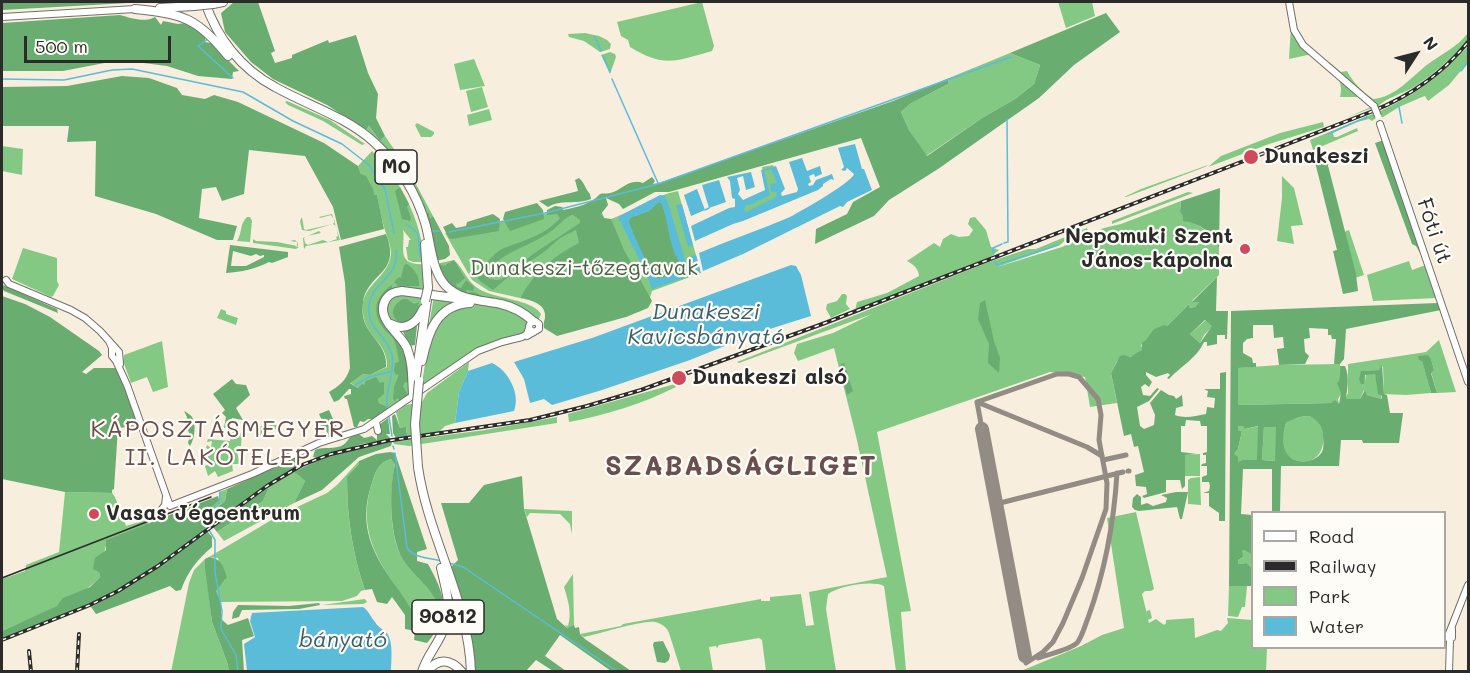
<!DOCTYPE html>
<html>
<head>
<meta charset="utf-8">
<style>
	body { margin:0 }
	#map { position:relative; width:1470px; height:673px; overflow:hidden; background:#f8eede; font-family:Mali,sans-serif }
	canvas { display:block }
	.frame { position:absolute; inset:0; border:3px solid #2b2b2b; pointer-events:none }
	.legend { position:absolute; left:1251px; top:511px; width:195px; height:138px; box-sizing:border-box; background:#fdfcf7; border:2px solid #a9a8a5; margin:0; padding:8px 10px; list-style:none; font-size:18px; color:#2b2b2b }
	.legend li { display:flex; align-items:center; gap:12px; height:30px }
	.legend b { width:30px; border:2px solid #a9a8a5 }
	.north { position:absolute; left:1386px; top:24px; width:60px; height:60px; -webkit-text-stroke:4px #fdfcf7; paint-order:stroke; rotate:54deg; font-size:16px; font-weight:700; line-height:24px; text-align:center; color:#2b2b2b }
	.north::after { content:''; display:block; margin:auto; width:21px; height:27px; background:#2b2b2b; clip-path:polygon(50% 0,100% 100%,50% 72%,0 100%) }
	.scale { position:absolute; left:24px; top:36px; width:147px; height:27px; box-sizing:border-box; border:3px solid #2b2b2b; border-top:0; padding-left:8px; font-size:18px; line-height:21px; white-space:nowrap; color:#2b2b2b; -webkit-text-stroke:4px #fdfcf7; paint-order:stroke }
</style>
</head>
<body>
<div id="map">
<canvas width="1470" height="673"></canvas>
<div class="frame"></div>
<ul class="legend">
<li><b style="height:8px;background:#fff"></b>Road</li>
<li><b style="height:8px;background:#2b2b2b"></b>Railway</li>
<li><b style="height:16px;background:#83c983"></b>Park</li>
<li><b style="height:16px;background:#5bbcda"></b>Water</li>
</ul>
<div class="north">N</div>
<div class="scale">500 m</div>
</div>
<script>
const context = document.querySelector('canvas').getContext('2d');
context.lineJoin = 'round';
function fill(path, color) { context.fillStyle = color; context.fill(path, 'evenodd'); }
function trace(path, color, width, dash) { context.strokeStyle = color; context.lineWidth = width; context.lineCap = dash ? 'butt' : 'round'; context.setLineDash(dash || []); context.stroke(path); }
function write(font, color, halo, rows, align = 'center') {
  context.font = font + ' Mali,sans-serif'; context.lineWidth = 4.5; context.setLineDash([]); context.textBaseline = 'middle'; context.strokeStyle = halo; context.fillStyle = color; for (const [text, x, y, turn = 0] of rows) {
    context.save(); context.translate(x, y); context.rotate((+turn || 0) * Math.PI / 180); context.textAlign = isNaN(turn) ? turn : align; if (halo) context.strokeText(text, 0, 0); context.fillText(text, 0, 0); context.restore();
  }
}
fill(new Path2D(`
	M702 2 714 46 712 51C676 61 664 68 630 47L628 40 621 36 617 22Z
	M1058 2H1092L1095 16 1066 28Z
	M1291 26 1312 54 1289 59Z
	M585 33 599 36 607 40 611 44 610 49 600 52 584 41 569 37 568 34Z
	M1468 33V40L1465 44C1449 60 1433 75 1414 87 1403 94 1384 98 1377 108H1372L1346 118 1371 107 1359 97H1340C1344 83 1336 73 1327 63L1329 62 1341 72 1347 71C1354 84 1361 90 1373 99 1396 97 1411 77 1428 64 1443 53 1456 48 1468 33Z
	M1468 46V62L1449 85 1428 101 1425 96 1422 97 1399 107 1383 117H1381L1378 112C1414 96 1442 75 1468 46Z
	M610 52 615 54 616 57 610 74 601 55Z
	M1010 53 1040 65 1034 84 1015 99 982 118 926 156 909 130 901 112 910 104 948 84 949 78Z
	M474 59 485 86 460 90 454 64Z
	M482 87 488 107 471 112 466 91Z
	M287 101 330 120 365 144 362 145 323 121 288 105 285 102Z
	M489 109 492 120 469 126 467 115Z
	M1375 113 1376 118 1372 121 1369 119 1353 123 1333 133 1334 137H1337L1357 128 1358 131 1313 150 1310 140Z
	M1323 122 1324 127 1269 144 1208 167 1221 156 1280 133Z
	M417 123 434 132V134L431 137H421L415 125Z
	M369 126 380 141 385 136 409 171 433 216 430 218 429 217 393 160 366 130Z
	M2 146 23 149 22 175 2 171Z
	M372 151C403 184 420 218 425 262H413L408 260 406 247H408L409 240H411L403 230C406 246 394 266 425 264V293L401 290 382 306 408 355 410 397 387 413 384 405 379 403 378 399 382 383 364 385 358 388 351 383 349 384 350 382 363 374 370 375 387 367C388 342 366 338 363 314 358 285 389 279 391 254 391 245 386 235 384 227 381 217 379 206 377 195H374L361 174 358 166Z
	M773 165 780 185V201L745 215 743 204 767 194 762 167Z
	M1208 165 1205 167 1126 197H1124L1141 189Z
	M1282 176 1294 188 1303 225 1291 226 1294 244 1277 241 1282 198Z
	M678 191 701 273 652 291 648 304 544 303 521 296 520 298 489 291 472 280 445 233 563 210 560 218 600 209 606 221C632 212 652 196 678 191Z
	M1188 192 1193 193 1112 224V221Z
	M1181 201 1180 212 1213 236 1219 248V275L1192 301H1200L1195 307 1190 308 1189 304 1167 326 1141 345 1143 350 1135 355 1117 361 1111 373 1117 403 1090 407 1085 377 1050 372 877 432 911 611 901 612 906 671H896L884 586C872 580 839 586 828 594L826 609 836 671H766L762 640 759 638 719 645 717 648 716 646 709 647 713 671H681L669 633C667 627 662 624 655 622 642 620 599 634 584 637L580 634 621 626 623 624 761 599V601H770V597L801 594 806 626 814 625 809 592 887 577 856 436 834 348 798 361 794 353 797 344 833 333 872 314 739 363 737 362 986 263 1028 249H1036L1087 228 1089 233 1078 237 1076 235 1068 238 1060 245 994 268 1062 247 1104 228 1121 224Z
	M329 204 340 240 306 246 304 249 303 238 319 231 321 233 307 236 304 238 305 243 308 245 323 240 328 242 337 239 336 237 338 236 336 226 333 224 309 231 302 230 300 221 302 217 304 229 306 230 333 224 335 221 331 215 320 218 319 217 332 214Z
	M247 217H250L252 221 250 242 237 241C242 233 240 223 247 217Z
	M975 217 986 230 991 247 999 250 991 257 855 311 857 302 887 293 919 276C919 269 913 264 907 261L934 243 940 247 943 239 951 234 959 237 969 236 973 230 968 224 970 218Z
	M1349 230 1364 275 1355 278 1344 232Z
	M253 239 256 241 277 242 297 246V242L290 241 295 240C297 242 298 242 298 246L295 247H299L296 249 253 243Z
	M23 248 57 258V281L59 285 53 296 51 297 12 279Z
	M454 260C464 269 467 282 479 289 495 299 532 299 541 314L539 319 461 295 436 264Z
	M1409 261 1412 270 1426 265 1437 298 1373 301 1367 275Z
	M394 294 425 295 422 309 395 325 385 313 388 299Z
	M842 294H845L847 296 846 304 850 309 831 318 826 309 827 304 837 301Z
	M434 296 461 303 428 331Z
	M468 304C487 304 515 308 528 323L524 334 492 344 421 389 430 334 446 312Z
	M221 309 226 311V314L238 318 236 325 217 318Z
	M1206 320 1213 326 1204 335 1200 343 1190 334Z
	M1439 340 1456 392 1437 393 1431 372 1434 370 1431 359 1427 355 1422 360 1431 393 1406 395 1384 394 1383 366 1379 370 1364 371 1365 381 1366 374H1375L1382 399 1367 395 1364 390 1360 399H1345L1348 393V364L1426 352Z
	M162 341 168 387 153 392 147 377 131 383 123 361 124 355Z
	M469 362 468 371 459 392 455 423 445 426 439 432 408 437 406 431 407 426 400 428 396 412 406 405 422 402 427 393Z
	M1340 364 1339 385 1342 393 1338 399 1339 405 1335 401 1331 403 1238 405V368L1279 365Z
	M675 384 676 387C642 404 606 415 569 422L568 414Z
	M1309 416C1318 419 1322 426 1323 434 1327 470 1287 467 1282 446 1281 439 1284 430 1286 423L1299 417Z
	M557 417V423L409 446 394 444 393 442 485 430Z
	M268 423 282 426 258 437 259 427Z
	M1238 426H1243L1246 429 1259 426 1258 460H1242L1238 462 1234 454 1238 449 1242 431 1238 430Z
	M1264 426H1276V461L1262 460Z
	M233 430 242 433 241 446H237L236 448 240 464H232L233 471 218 477 215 471 208 476 205 466 207 465 206 462 199 464V462L203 457 207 460 210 450 206 448 207 445 211 448 212 441 207 442 208 439 230 441Z
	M1200 454V476H1185V455Z
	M391 459 395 463C390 490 388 535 403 560 412 574 437 593 439 609 440 618 433 629 426 632 398 582 351 546 372 483 375 472 379 462 391 459Z
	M359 461 360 463 347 478C347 516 352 553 365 590L361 591 357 596 342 601 221 602 216 591 220 584 225 580 218 558 209 557 280 515 327 493 337 485Z
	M294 472 302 477 305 481 294 503 224 541 217 532 263 501 269 487Z
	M1200 477 1201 505 1188 504V480L1191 478Z
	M227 489 225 501 209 514 207 524H212L206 529 201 518 220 498 219 492Z
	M65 492 112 493 115 497 126 526 146 520 148 524 107 540C106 552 97 566 100 577 75 603 34 616 2 631V606L3 603 2 579 25 571 26 565 59 552Z
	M524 509 572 511V534L570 524 560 514 530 513 527 517Z
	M1136 512 1154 589 1151 591H1145L1142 594 1148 618 1146 611 1150 610 1152 618 1148 620 1149 623 1156 619 1164 625 1166 623V620L1194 618 1195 638 1217 630 1221 631 1228 623 1227 618 1252 620V648H1267L1266 671H1021L1081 646 1102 635 1124 628 1107 518Z
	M1244 550 1252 555V570L1247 563 1238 564V560L1243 557 1241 551Z
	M205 559 212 622 227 662 229 671 171 672 189 583 194 570Z
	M573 574 574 625 567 628 565 625 568 626C572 612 568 601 564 587Z
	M1229 586H1247L1245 607H1242L1238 617 1228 616Z
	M365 599 367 602 363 604 322 605Z`), '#83c983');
fill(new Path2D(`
	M2 2H147L2 10Z
	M234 2H258L275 51 271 53 275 63 292 58V55L328 40 329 43 356 35 368 73 378 94 376 118 385 136 380 141 369 126 366 130 327 105 273 79 251 62 225 32 221 13Z
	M1106 13 1120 32 1074 65 1039 98 938 169 889 200 874 216 815 244 816 229 847 214 853 202 880 187 861 138 669 192H655L623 209 619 204 606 198 608 205 601 214 604 218 611 219 624 250 652 301 648 308 626 317 557 336 544 328C543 325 544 322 545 318 547 304 531 300 520 298 534 273 553 256 579 243L576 230 560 238 544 252 514 272 493 290 480 281 477 276C483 267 493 253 504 248 523 241 547 234 560 218L557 214 547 215V210L555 206 562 207 563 210C577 207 590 205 600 194 603 193 606 194 610 193 622 191 628 178 643 183L652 177 655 181 653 184 659 183 893 101 949 78 948 84 910 104 901 112 909 130 927 156 982 118 1015 99 1034 84 1040 65 1010 53ZM573 215 580 220V223L533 254 502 279 497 280 489 279 488 271C505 250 529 247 550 232 559 226 563 218 573 215Z
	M120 15C131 18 145 23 155 17L161 25 163 21 178 24 185 23 206 35 205 42 211 43 239 71 233 72 232 79 198 76 167 66 120 60 63 71H2V23Z
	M122 76 149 78 177 88 182 95 205 99 214 95 238 102 324 143 358 166 361 174 366 176 373 189 374 195H377L384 229 341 240 333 207 305 156 249 150 244 194 222 201 216 187 202 189 199 218 237 226 233 240H217L156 214 95 196 96 141 67 142 69 126H2V87L67 86Z
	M1384 140 1422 251 1420 253 1416 246 1412 244 1375 143Z
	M1324 150 1356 274 1358 291 1343 294 1333 251 1337 250 1313 154Z
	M579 178C585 183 585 189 590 194L591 199C576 205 561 199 548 207L539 201 578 191 575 180Z
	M400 187 409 204 407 207 411 218 410 221 402 219 395 191Z
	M1220 188 1219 248C1210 232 1201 223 1183 221V216L1180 212 1181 201Z
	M659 202 662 204 667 219 670 238 682 266 678 272 659 279C650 274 633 233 628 222L630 218 649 211Z
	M424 203 427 213H429L430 218 433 216 449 246 450 255 445 259 435 261 420 204Z
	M537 203 543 210 544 219 510 231 503 219 505 212Z
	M493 214 500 219 499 231 452 239 449 238 443 227 452 223 456 228 466 226 467 222Z
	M386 234C402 275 367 272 363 303 358 335 388 339 386 367L370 375 363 374 350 383 358 388 362 384 364 385 366 381 376 377 380 383 384 382V394L378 399 379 403 386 406 387 410 377 419H368L364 422 360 421 357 427H354L347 399H345L344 396 351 394V389H349L339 400 334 402 329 392C340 385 346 381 350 368L345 283 339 247Z
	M230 245 288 252V257L272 263 269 262C255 269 242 272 226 273ZM233 251 251 256 256 254 260 256 264 255V257L246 266H231Z
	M454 260 465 278 458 284 456 283 457 287 461 288 466 280 474 287 473 291 466 290 467 293 474 292 486 298 492 297 496 299 489 301 452 289 439 271 440 264 444 266Z
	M407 264C414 269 420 276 419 286H398L394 282 399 277 401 278 404 265Z
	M1217 277 1216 311H1228L1227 339H1225V335H1217V344L1207 346V342H1204C1197 358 1181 366 1169 379L1167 378 1170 375 1168 373 1156 377 1146 372V375L1152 382 1149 387 1145 384 1141 387 1143 395 1150 396 1157 388 1159 389 1149 401 1137 407 1140 426 1144 429 1154 425 1155 415 1150 403 1161 390 1169 395 1174 396 1176 399 1182 395 1183 406 1176 408 1175 415C1185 419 1195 416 1206 414L1207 407 1214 408 1215 398 1207 397 1208 391 1204 389H1220V373L1226 372 1225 521H1219V513L1209 506V493H1203L1209 491 1210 486 1209 482H1202V477L1207 475V466H1201L1202 464 1206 463V455H1203V453L1207 452V426H1201L1200 421 1186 420 1185 426H1181V452L1197 454 1185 455V486L1182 489 1180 480H1166V492L1144 498 1142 496 1147 494 1146 487 1136 486 1135 475 1144 472 1138 446 1134 447 1131 434 1124 436 1111 373 1120 356 1124 355 1130 357 1142 350V343L1146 340 1154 329 1164 325 1167 326 1189 304 1190 308 1195 307 1199 302H1192ZM1205 320 1212 326 1200 343 1190 334Z
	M3 285 50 306 57 309 58 313 4 291 2 288Z
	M392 285V290L382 301 396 340 399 339 406 353 409 383 405 382 403 386 408 395V398L402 402 397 398 395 401 393 399 394 387 399 374 396 375 394 371 395 363 399 362C398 353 396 346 394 340 392 335 387 333 384 329 371 312 375 296 392 285Z
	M2 296 25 304 50 317 99 351 102 355 82 372 86 374 94 368H115L120 375 139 426 118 428 114 489 112 490V493L65 492 2 479Z
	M403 299H407L414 304 419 302 416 316 407 323 401 324C389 316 391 306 403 299Z
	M985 300 994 341 1000 358 999 373 988 363 989 344 978 319 980 303Z
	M1438 303 1441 310 1346 329 1344 359 1340 364H1334L1336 339H1332L1331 335H1328V329L1309 328 1310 338 1304 339 1305 352 1309 356 1305 364 1279 365 1277 349 1284 348 1283 337 1274 338 1273 325H1253V338L1247 339 1243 343V353L1252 358 1253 363H1256V367L1238 368V405L1331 403 1335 400 1339 404 1341 393 1337 383 1339 381 1340 366H1345C1350 377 1347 389 1346 399H1360L1365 390 1367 395 1382 399V396L1378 394 1375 374 1365 375 1364 384H1361L1359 379 1361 371 1379 370 1382 365 1384 394 1387 395 1390 413H1403L1399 443H1363L1362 440H1341L1339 466H1281L1280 512H1272V469H1243L1241 514 1252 515V555L1244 550 1242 551 1243 557 1238 560V564L1247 563 1252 569V586H1229L1231 311ZM1309 416C1318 420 1322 426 1323 435 1323 438 1324 445 1323 449 1319 467 1271 471 1286 423L1299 417ZM1238 426H1243L1245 429 1258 426 1257 460H1242L1238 462V457L1234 454 1238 449 1242 431 1238 430ZM1264 427H1276L1275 461 1262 460Z
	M417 325 415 345 409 346 402 329Z
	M1428 355 1431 359 1434 370 1431 373 1437 393H1431L1422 361 1419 360 1418 356Z
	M844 363 853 391 847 395 840 371 841 364Z
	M232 379 236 384 246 385 250 395 236 408 243 420 232 418 230 426 224 428 226 417 222 413 225 410 213 394Z
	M329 410 339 432 327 437 328 434 326 430 323 431 320 424 323 423 319 414Z
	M184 411C186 412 191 415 192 417 197 424 194 441 190 446L188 443 190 435 187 428 191 424 189 421 186 422 187 417Z
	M395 414 400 428 407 426 406 431 408 437 396 438 393 433 392 416Z
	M388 418 390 434H386L391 439 362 444 317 458 313 457 315 450C323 446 335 450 343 445 351 439 346 437 359 434L364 438 372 436 377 440V435L382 430 379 425Z
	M392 442 391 446 359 457 322 490 294 503 305 481 301 477 294 472C323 456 359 446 392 442Z
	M390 452 395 453 427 549 417 552V561L428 564C445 595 452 614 427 643L414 640 415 631 405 629V615L392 597 387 604 377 602 372 589 365 590C352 553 347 516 347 477L359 464V461L376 454ZM391 459 395 464C389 489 389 536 403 560 412 574 436 592 439 609 440 618 433 629 426 632 417 618 408 603 398 589 373 555 357 526 372 483 375 472 379 462 391 459Z
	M300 456 301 464 267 485 212 524H207L209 514 225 501 227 489Z
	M522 476 524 509 557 619 567 628 574 625 575 628 579 627 580 634 585 639 631 671H611L560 635 545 656 566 671H553L536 660 526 671H475C472 636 462 602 450 568L458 560 441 503H469L484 485Z
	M269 487 263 501 217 532 213 527Z
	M1176 492H1188L1182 519H1180L1177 507 1139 511 1135 510 1132 507 1133 498 1137 494 1141 497V505L1147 503 1153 506 1166 502 1167 498 1161 495Z
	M218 496 219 500 201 518 206 529C177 551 149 573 118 590 81 611 40 625 2 639V631L57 606 63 598 90 587 100 577 99 572 93 569 95 558 106 550V540Z
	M207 531 212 537V547C197 560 188 571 181 590L176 591 170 586 96 614 91 607C133 586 170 559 207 531Z
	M209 557C222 559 223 566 227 577L216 591 221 602V619L228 625 248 618 254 636 242 640 244 671H229L227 662 212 622 205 568V559Z
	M319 603 320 605 299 609 242 610 239 617 232 619 233 612 238 605 289 606Z
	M663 641 670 655 669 660 665 663 657 662 653 645 654 642Z`), '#6aad71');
fill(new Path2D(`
	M855 144 862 169H864L872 190 847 202 843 207 840 206 743 254 703 271 699 253C729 240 760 230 790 217 801 211 851 183 854 174L847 168 845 171 841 170 844 167 838 148Z
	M802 158 807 171 820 166 822 174 815 177 814 174 809 176 811 182 808 184 809 186 813 185 816 180 832 174 834 180 831 179 823 184V186L818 190 743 221 733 224 695 241 691 226 729 208 735 207V199L732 198 730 181 727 177 751 172 755 187 746 190 743 176 737 178 740 190 738 194 743 200 765 190 761 170 776 166 785 189 781 193 782 196 797 192 798 189 789 162ZM771 169 777 183 770 184 771 191 777 193 776 197 746 212 744 209 746 205H750L770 195 764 171Z
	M719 180 726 202 709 208 702 185Z
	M697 189 705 210 691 216 684 195Z
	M660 195 665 196 669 206 687 267H692L694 270 696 268 691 256 696 255 700 270 698 273 652 289 646 273 618 217ZM659 202 662 204C669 224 669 249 682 266L678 272 659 279C650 274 633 233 629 222L630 218 649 211Z
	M682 204 693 245 688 247 676 205Z
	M791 265 796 266 801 275 811 316 757 333 690 360 602 390 552 405 544 399 530 403 524 379 514 362 592 338Z
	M492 363C508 370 521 394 514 411L455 423 459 392 468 371Z
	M363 607C369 611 370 616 375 622 378 627 382 629 386 632 394 641 391 660 391 671H247L244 644 255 637 250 621 252 613Z`), '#5bbcda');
trace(new Path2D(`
	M213 12 222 30
	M595 37 601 51
	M208 39 198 46 233 78
	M603 56 610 72
	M1461 71 1468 62
	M2 79 64 80 112 70 132 69 243 92 293 121 342 144 369 165 385 189 394 233
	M612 79 658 183
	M1398 104V106
	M1399 107 1402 123
	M1328 134 1367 117
	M705 210 709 208
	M406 224 413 229
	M413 229 418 234 420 257
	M432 231H439
	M449 232 545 213 658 184 1011 57
	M1004 243 1008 242 1007 119
	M993 254V248L1002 244
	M995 261 997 265 1058 245
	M355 385 369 377 390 372
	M388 410C383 392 396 373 392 355 388 336 366 329 369 306 371 281 400 279 396 250
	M389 417 392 436
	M393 446 394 449
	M395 453 407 548C414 558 430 558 441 561
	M220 492 219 503 203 516V520L215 540V572L222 611 221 629 236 655 238 672
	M449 563 463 567 618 672`), '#5bbcda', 1.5);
trace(new Path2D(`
	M977 402 1087 447 1102 456
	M982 429 977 402 1057 374H1069L1079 377 1098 399 1101 415 1099 440 1107 483 1106 509 1082 578 1063 623 1053 642 1043 652 1026 663
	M1103 460 1126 455
	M1128 471H1129
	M996 504 1123 472
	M1038 658C1047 655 1071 649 1077 643 1082 637 1085 625 1088 618 1105 571 1114 522 1117 473`), '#928c84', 5);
trace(new Path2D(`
	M982 429 1025 656`), '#928c84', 14);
const major = new Path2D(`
	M1289 2 1294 30 1303 45 1374 106
	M2 17 135 9
	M1380 124 1468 382
	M6 280 9 284 71 310 85 318 100 331 119 352 120 364
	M527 336 539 329V324L535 321 531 322 529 326 530 330 534 332
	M109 341 112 348V356L116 361 127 385 170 506 252 474 319 443 364 429 478 351 502 342 522 337 527 334 529 328
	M376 422 378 431
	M162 509 165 505 166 497
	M1452 629V638L1449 639 1448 636 1468 585
	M1449 672 1450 639`);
const highway = new Path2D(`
	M205 2C217 38 241 69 275 87 309 106 345 116 374 142 399 165 417 194 426 226 431 246 432 271 446 286 461 301 483 300 501 304 514 307 524 313 533 321
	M213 4 223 2
	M160 8 194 6
	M135 9C182 14 197 17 228 56
	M425 244 428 288
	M391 324C405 332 417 323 423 309
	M422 361C428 333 436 305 470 303
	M416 376 427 300
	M413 395C412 379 413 364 407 348 400 333 374 318 386 299 390 293 395 292 402 291L462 299
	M418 467C428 537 469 601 471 672
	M422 672C426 657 436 647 442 633 454 612 446 590 441 568
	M428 672C437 657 451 659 462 672`);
trace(major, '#736f6a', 8);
trace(highway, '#736f6a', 10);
trace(major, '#fff', 6);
trace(highway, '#fff', 8);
trace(new Path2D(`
	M2 578 211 497`), '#2b2b2b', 1.5);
const rail = new Path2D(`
	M2 640 90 605 118 591 158 566 267 486 302 465 331 454 386 441 530 420 587 406 641 390 825 323 1373 111C1410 96 1443 73 1468 42
	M29 651 31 672
	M77 672 79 634`);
trace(rail, '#2b2b2b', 4);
trace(rail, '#fdfcf7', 1.5, [4.5]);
const majorBridge = new Path2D(`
	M1374 106 1378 116`);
const highwayBridge = new Path2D(`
	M194 6 213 4
	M425 301 428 288
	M418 467 415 424 419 381`);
trace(majorBridge, '#736f6a', 8, []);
trace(highwayBridge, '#736f6a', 10, []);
trace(majorBridge, '#fff', 6);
trace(highwayBridge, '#fff', 8);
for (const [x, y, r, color] of [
	[1251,157,8,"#d1495b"],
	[1245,249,6,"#d1495b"],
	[679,378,8,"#d1495b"],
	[94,514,6,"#d1495b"]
]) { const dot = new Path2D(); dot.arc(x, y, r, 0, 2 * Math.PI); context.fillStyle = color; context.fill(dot); trace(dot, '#fdfcf7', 2); }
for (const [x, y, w] of [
	[396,167,42],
	[448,617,72]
]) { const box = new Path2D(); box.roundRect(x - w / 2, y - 17, w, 34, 4.5); context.fillStyle = '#fdfcf7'; context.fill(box); trace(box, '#2b2b2b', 1.5); }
write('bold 20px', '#2b2b2b', null, [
	["M0",396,167],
	["90812",448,617]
]);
write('bold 21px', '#2b2b2b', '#fdfcf7', [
	["Dunakeszi",1264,157],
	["Nepomuki Szent",1233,237,"right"],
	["János-kápolna",1233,261,"right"],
	["Dunakeszi alsó",692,378],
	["Vasas Jégcentrum",106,514]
], 'left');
write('21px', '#2b2b2b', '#fdfcf7', [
	["Fóti út",1434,231,71]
]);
write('21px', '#4a624a', '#fdfcf7', [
	["Dunakeszi-tőzegtavak",584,269]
]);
write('italic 22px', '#3c5e68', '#fdfcf7', [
	["Dunakeszi",706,312],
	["Kavicsbányató",706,337],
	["bányató",343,640]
]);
context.letterSpacing = '1.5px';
write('24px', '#69504e', '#fdfcf7', [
	["KÁPOSZTÁSMEGYER",218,430],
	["II. LAKÓTELEP",218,458]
]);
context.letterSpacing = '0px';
context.letterSpacing = '1.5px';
write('bold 27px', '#69504e', '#fdfcf7', [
	["SZABADSÁGLIGET",741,467]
]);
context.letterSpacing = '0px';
</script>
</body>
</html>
